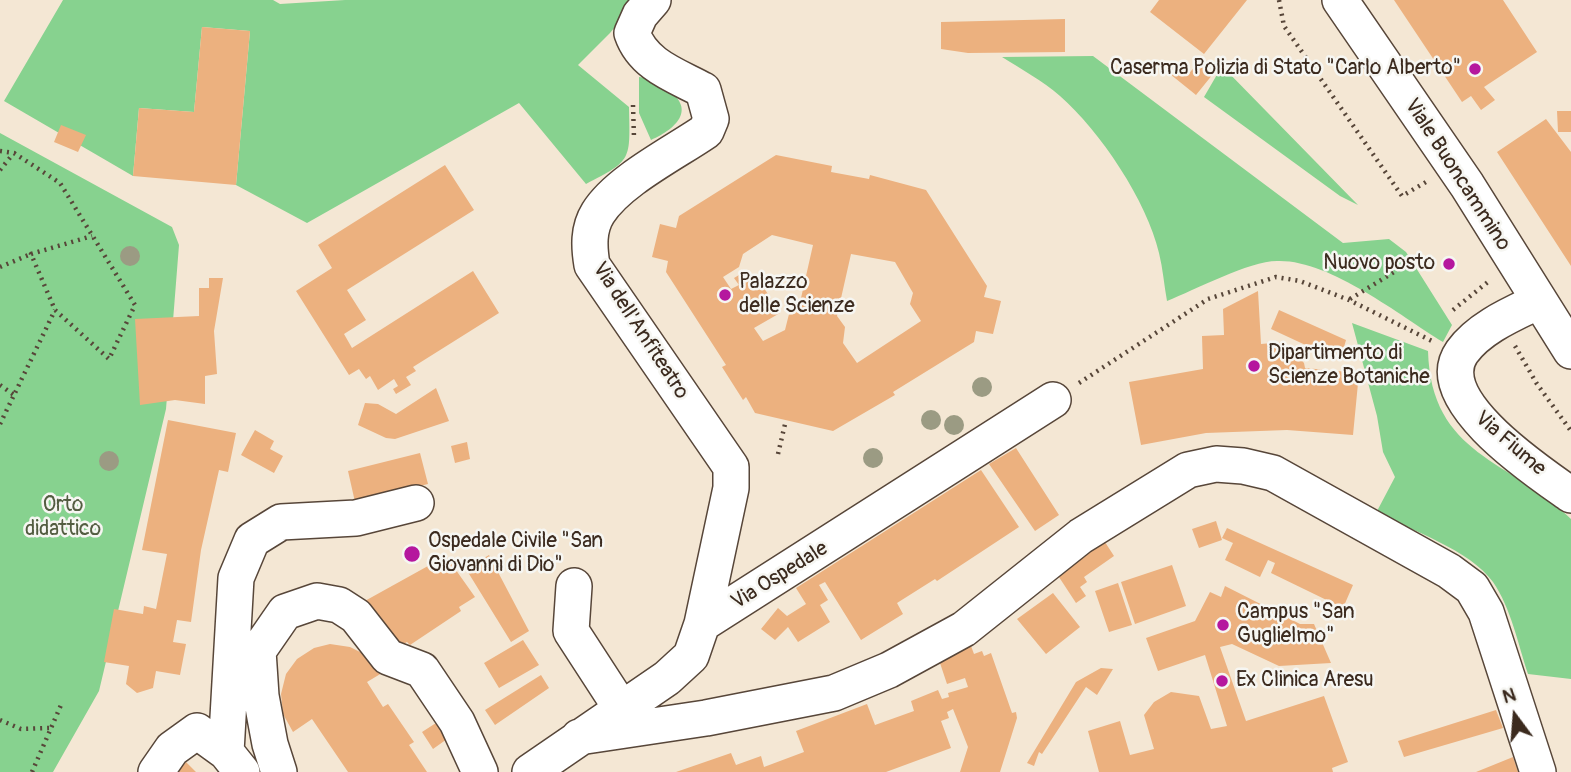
<!DOCTYPE html>
<html>
<head>
<meta charset="utf-8">
<style>
	body { margin:0 }
	#map { position:relative; width:1571px; height:772px; overflow:hidden; background:#f4e7d4; font-family:Pangolin,sans-serif }
	canvas { display:block }
	.north { position:absolute; left:1480px; top:681px; width:70px; height:70px; -webkit-text-stroke:5px #f6f6f2; paint-order:stroke; rotate:344deg; font-size:19px; font-weight:700; line-height:28px; text-align:center; color:#3b2a1e }
	.north::after { content:''; display:block; margin:auto; width:24px; height:32px; background:#3b2a1e; clip-path:polygon(50% 0,100% 100%,50% 72%,0 100%) }
</style>
</head>
<body>
<div id="map">
<canvas width="1571" height="772"></canvas>
<div class="north">N</div>
</div>
<script>
const context = document.querySelector('canvas').getContext('2d');
context.lineJoin = 'round';
function fill(path, color) { context.fillStyle = color; context.fill(path, 'evenodd'); }
function trace(path, color, width, dash) { context.strokeStyle = color; context.lineWidth = width; context.lineCap = dash ? 'butt' : 'round'; context.setLineDash(dash || []); context.stroke(path); }
function write(font, color, halo, rows, align = 'center') {
  context.font = font + ' Pangolin,sans-serif'; context.lineWidth = 5; context.setLineDash([]); context.textBaseline = 'middle'; context.strokeStyle = halo; context.fillStyle = color; for (const [text, x, y, turn = 0] of rows) {
    context.save(); context.translate(x, y); context.rotate((+turn || 0) * Math.PI / 180); context.textAlign = isNaN(turn) ? turn : align; if (halo) context.strokeText(text, 0, 0); context.fillText(text, 0, 0); context.restore();
  }
}
fill(new Path2D(`
	M63 0H273L280 4 345 0H637L610 33 578 65 629 107C630 160 633 160 586 184L519 103 307 223 236 185 250 31 202 27 194 112 139 108 133 176 4 101Z
	M1093 56 1343 243 1389 239 1406 252 1452 325 1443 342C1399 315 1329 259 1277 261 1249 261 1195 290 1167 301 1164 285 1163 269 1159 253 1147 201 1100 131 1060 96 1043 81 1021 69 1002 57Z
	M1222 66 1358 205 1340 196 1204 97Z
	M639 77C650 78 657 83 665 88 697 108 678 128 651 140L639 113Z
	M0 133 172 227 179 245 166 409 99 691 53 772H0Z
	M1352 323 1428 351C1431 456 1510 459 1571 519V679L1528 674C1518 644 1511 608 1493 582 1470 550 1411 530 1376 513L1395 477 1383 452 1377 416Z`), '#87d28f');
fill(new Path2D(`
	M1159 0H1247L1204 54 1150 12Z
	M1394 0H1503L1537 52 1484 87 1495 100 1481 110 1471 96 1462 102Z
	M1065 19V52L968 53 941 49V22Z
	M202 27 250 31 236 185 133 176 139 108 194 112Z
	M1198 62 1213 74 1196 95 1165 70 1171 63 1188 75Z
	M1557 111H1571V132H1558Z
	M1546 119 1571 152V266L1497 152Z
	M61 125 86 135 78 152 54 142Z
	M776 155 832 166 831 172 869 179 870 175 926 190 987 286 984 297 1001 301 993 334 976 331 974 342 893 392 895 395 833 431 755 413 746 397 743 400 722 367 726 365 666 272 668 261 652 257 660 224 676 228 679 216ZM772 235 813 245 799 307 789 314 785 330 763 341 754 328 780 313 755 274 748 279 744 272 734 278 739 285 731 289 723 277 739 267 743 254ZM851 254 895 262 913 293 910 304 921 321 857 363 843 343 845 327 837 316Z
	M445 165 474 210 347 290 366 320 344 334 352 348 473 271 499 313 413 367 416 371 406 377 411 385 396 394 393 389 398 386 394 379 378 390 370 376 366 379 359 369 349 375 296 291 332 268 318 245Z
	M209 278H223L214 331 217 374 205 376V404L175 400 140 405 135 319 199 316V288H209Z
	M1258 291 1261 344 1284 342 1285 349 1290 348 1304 363 1305 368 1359 373 1353 435 1287 430 1206 433 1141 445 1129 382 1203 369 1202 336 1224 335 1223 309Z
	M1279 310 1346 340 1340 361 1271 329Z
	M436 388 449 421 395 439 386 438 358 425 365 403 378 404 396 414Z
	M168 420 236 433 228 472 219 470 201 550 191 622 177 620 173 642 186 644 180 675 156 671 153 688 137 693 126 684 129 666 104 662 114 609 143 614 144 606 156 609 167 554 142 550Z
	M255 430 274 441 270 449 283 456 274 473 241 455Z
	M467 442 470 459 455 463 451 446Z
	M1016 448 1059 515 1035 531 989 464Z
	M420 453 428 484 355 502 348 471Z
	M981 470 1019 527 937 581 935 579 897 603 903 614 861 640 825 582 819 585 828 600 820 605 830 622 798 642 788 627 775 640 761 629 778 608 787 616 806 604 796 588Z
	M1216 521 1222 540 1199 548 1192 529Z
	M1227 528 1353 585 1343 608 1271 573 1275 563 1268 560 1260 577 1225 560 1233 543 1222 538Z
	M1103 539 1114 556 1084 577 1087 582 1080 587 1086 596 1076 603 1055 571Z
	M489 555 529 631 511 642 466 569Z
	M446 556 475 597 459 607 461 611 410 645 407 642 393 650 363 602Z
	M1172 565 1186 606 1135 624 1121 582Z
	M1118 583 1132 625 1109 632 1095 591Z
	M1225 586 1300 624H1314L1331 663 1279 666 1232 644 1220 647 1246 721 1324 696 1348 762 1332 768 1333 772H1099L1088 731 1120 721 1130 755 1154 749 1144 715 1154 702 1171 692 1199 696 1211 729 1227 726 1205 655 1158 671 1146 638 1195 621 1210 592 1221 597Z
	M1053 593 1080 627 1046 654 1017 619Z
	M968 638 974 654 982 651 984 656 991 653 1012 713 1016 712 1017 718 1000 772H960L968 747 953 709 947 712 949 718 941 721 951 748 886 772H676L731 753 736 765 761 756 764 767 804 752 796 731 867 704 875 725 914 711 911 701 938 690 942 699 949 697 948 693 968 687 965 678 947 684 938 657Z
	M523 640 539 665 499 688 484 663Z
	M330 644 350 647 368 656 382 673 367 682 383 707 388 704 414 742 409 745 427 772H348L312 719 293 732 283 714 281 694 286 674 297 659 314 648Z
	M1101 668 1113 669 1097 695 1086 687 1042 754 1039 752 1034 766 1027 763 1076 682Z
	M541 675 549 688 495 725 485 710Z
	M1496 710 1503 728 1404 757 1398 741Z
	M436 723 447 739 433 749 422 732Z
	M1513 757 1518 772H1476Z
	M186 762 196 772H177Z`), '#ecb17f');
const minor = new Path2D(`
	M1340 0 1467 185 1571 351
	M1537 302C1512 314 1479 328 1462 352 1428 400 1540 473 1571 495
	M574 586 571 631 621 708
	M702 624 1053 400
	M579 737 706 718 834 693 889 670 964 629 1081 536 1188 470 1216 464 1243 466 1273 473 1449 571 1472 588 1486 612 1538 772
	M226 752 236 578 252 540 281 522 356 518 416 503
	M156 772 172 749 197 731 226 752 242 772
	M279 772 270 744 261 696 258 651 285 612 317 601 339 605 356 616 388 657 422 670 457 722 480 772
	M530 772 667 678 691 656 702 624 731 488V467L592 265C589 247 588 229 598 213 618 181 674 153 706 131L711 119 703 90C675 75 643 65 632 33L640 15 653 0`);
trace(minor, '#574639', 38);
trace(new Path2D(`
	M1279 0 1284 26 1402 196 1426 182
	M633 105 634 138
	M0 151 14 153 60 183 135 305 109 359 55 310 31 254 92 236
	M0 170 13 154
	M0 267 31 254
	M1350 299 1412 261
	M1453 310 1489 281
	M1515 346 1537 384 1571 431
	M1079 383 1208 299 1276 277 1300 281 1349 300 1434 342
	M0 385 14 395
	M0 424 55 310
	M778 454 786 420
	M0 720 21 729 49 728
	M32 772 61 705`), '#574639', 4.5, [2, 5]);
trace(minor, '#fff', 35);
context.fillStyle = '#9b9b83';
for (const [x, y] of [
	[130,256],
	[982,387],
	[931,420],
	[954,425],
	[873,458],
	[109,461]
]) { context.beginPath(); context.arc(x, y, 10, 0, 2 * Math.PI); context.fill(); }
for (const [x, y, r, color] of [
	[1475,69,7,"#b5179e"],
	[1449,264,7,"#b5179e"],
	[725,295,7,"#b5179e"],
	[1254,366,7,"#b5179e"],
	[412,554,9,"#b5179e"],
	[1223,625,7,"#b5179e"],
	[1222,681,7,"#b5179e"]
]) { const dot = new Path2D(); dot.arc(x, y, r, 0, 2 * Math.PI); context.fillStyle = color; context.fill(dot); trace(dot, '#f6f6f2', 2.5); }
write('21px', '#3b2a1e', '#f6f6f2', [
	["Caserma Polizia di Stato \"Carlo Alberto\"",1461,69,"right"],
	["Nuovo posto",1435,264,"right"],
	["Palazzo",739,283],
	["delle Scienze",739,307],
	["Dipartimento di",1268,354],
	["Scienze Botaniche",1268,378],
	["Ospedale Civile \"San",428,542],
	["Giovanni di Dio\"",428,566],
	["Campus \"San",1237,613],
	["Guglielmo\"",1237,637],
	["Ex Clinica Aresu",1236,681]
], 'left');
write('21px', '#3b2a1e', '#f6f6f2', [
	["Viale Buoncammino",1457,175,57],
	["Via dell'Anfiteatro",640,331,57],
	["Via Fiume",1510,444,41],
	["Via Ospedale",780,576,-32]
]);
write('21px', '#525c40', '#f6f6f2', [
	["Orto",63,506],
	["didattico",63,530]
]);
</script>
</body>
</html>
